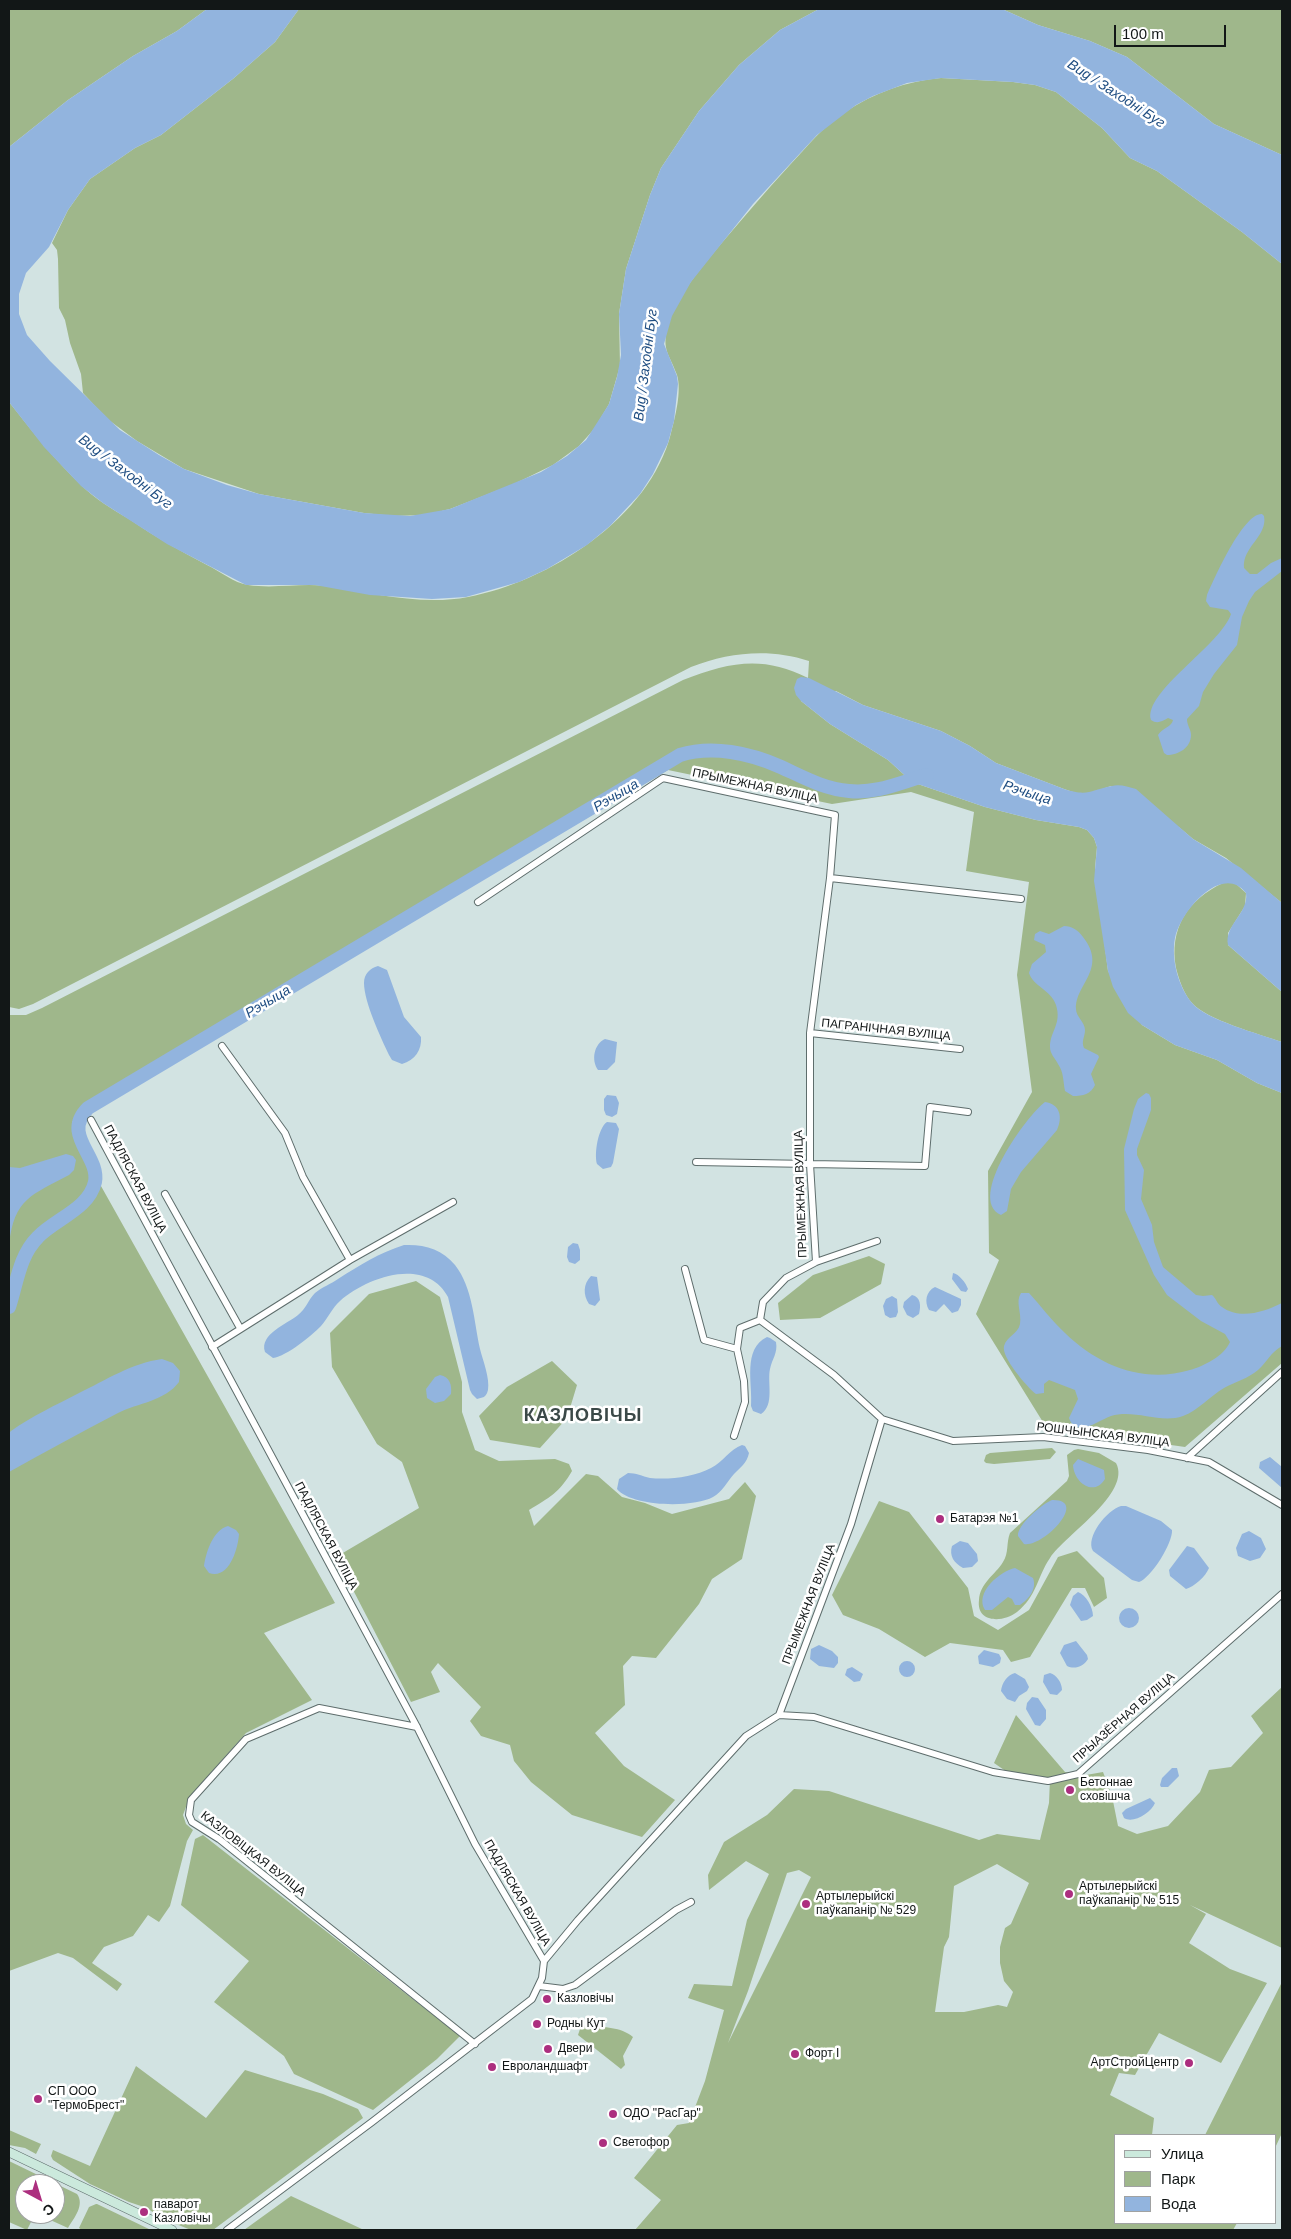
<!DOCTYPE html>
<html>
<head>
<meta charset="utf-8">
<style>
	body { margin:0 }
	#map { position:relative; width:1291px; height:2239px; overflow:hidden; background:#d2e3e2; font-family:Helvetica,sans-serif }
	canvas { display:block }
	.frame { position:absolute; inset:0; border:10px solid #121717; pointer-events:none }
	.legend { position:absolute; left:1114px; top:2134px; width:162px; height:90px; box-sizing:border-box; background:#fff; border:1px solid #a0a2a2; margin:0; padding:6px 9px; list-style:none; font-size:15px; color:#121717 }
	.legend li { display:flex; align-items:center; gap:10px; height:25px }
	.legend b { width:25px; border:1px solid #a0a2a2 }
	.north { position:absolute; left:15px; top:2174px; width:50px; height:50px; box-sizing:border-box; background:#fff; border:1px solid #a0a2a2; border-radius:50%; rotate:141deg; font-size:14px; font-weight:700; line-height:20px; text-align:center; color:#121717 }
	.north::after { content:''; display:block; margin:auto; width:18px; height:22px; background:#ac2f7f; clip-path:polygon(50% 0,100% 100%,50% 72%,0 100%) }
	.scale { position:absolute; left:1114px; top:25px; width:112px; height:22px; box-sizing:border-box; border:2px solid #121717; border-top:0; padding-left:6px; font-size:15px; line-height:18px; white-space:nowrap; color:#121717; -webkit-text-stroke:4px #fff; paint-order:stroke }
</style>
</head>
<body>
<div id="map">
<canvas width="1291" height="2239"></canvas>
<div class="frame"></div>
<ul class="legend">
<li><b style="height:6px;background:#cbe9dc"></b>Улица</li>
<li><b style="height:14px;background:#9fb78b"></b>Парк</li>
<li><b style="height:14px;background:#92b4de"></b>Вода</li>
</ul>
<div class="north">С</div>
<div class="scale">100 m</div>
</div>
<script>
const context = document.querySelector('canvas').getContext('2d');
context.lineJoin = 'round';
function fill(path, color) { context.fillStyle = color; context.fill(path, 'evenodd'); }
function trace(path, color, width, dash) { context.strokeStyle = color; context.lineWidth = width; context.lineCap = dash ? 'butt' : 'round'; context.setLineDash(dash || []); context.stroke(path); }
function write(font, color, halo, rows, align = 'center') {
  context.font = font + ' Helvetica,sans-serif'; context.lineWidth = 5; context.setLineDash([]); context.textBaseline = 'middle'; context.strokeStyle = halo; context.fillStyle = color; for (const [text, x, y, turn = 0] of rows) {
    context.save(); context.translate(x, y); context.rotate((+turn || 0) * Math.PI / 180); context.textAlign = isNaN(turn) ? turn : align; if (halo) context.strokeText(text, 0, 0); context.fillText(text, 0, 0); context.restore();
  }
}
fill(new Path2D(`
	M9 9H207L177 31 133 56 68 100 9 147Z
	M299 9H819L780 30 739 65 699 111 661 168 650 195 626 269 619 314 620 366 609 404 595 428 579 446 553 465 514 484 450 509 425 515 393 516 364 513 259 494 184 469 137 441 106 418 83 393 81 374 70 343 65 320 59 308 58 259 57 250 52 243 68 210 90 179 135 148 161 135 234 78 275 42Z
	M1002 9H1282V155L1214 124 1127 57 1090 41 1038 25Z
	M941 78 1013 82 1035 85 1056 92 1102 128 1130 158 1157 171 1242 232 1282 264V903L1226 858 1193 839 1180 828 1111 786 1088 794 1076 793 1064 789 996 763 970 746 941 731 863 705 836 691 801 701 830 724 888 760 912 782 985 807 1036 820 1079 827 1087 830 1094 838 1097 847 1095 868 1108 971 1142 1025 1175 1045 1217 1060 1257 1083 1282 1093V1363L1185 1447 1046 1427 976 1314 999 1260 989 1253 988 1171 1032 1092 1017 975 1029 882 966 871 974 812 911 792 832 804 668 770 72 1122 92 1170 335 1603 264 1633 312 1700 246 1733 190 1796 183 1815 186 1824 193 1830 187 1841 170 1906 159 1922 148 1915 133 1936 104 1947 92 1963 122 1984 117 1991 73 1958 58 1953 9 1971V1015H26L42 1008 683 680C729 662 763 655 808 678L809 661C770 648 729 652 691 667L33 1004 19 1009 9 1007V402C32 431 55 460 81 485 95 499 112 509 129 519 154 536 180 551 207 565 220 571 234 583 248 585 274 589 300 583 326 586 371 593 423 606 468 597 548 582 650 518 671 433 675 418 682 391 677 375 670 355 661 350 668 326 677 295 700 269 720 245 743 218 765 192 789 166 807 147 822 127 845 112 874 93 906 81 941 78Z
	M1223 883H1235L1246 893 1245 906 1228 933V945L1282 992V1042C1259 1034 1207 1020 1192 1003 1184 994 1179 980 1176 968 1169 929 1187 900 1223 883Z
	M869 1256 885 1264 881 1284 820 1318 780 1320 778 1303 813 1275Z
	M416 1281 440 1297 462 1382V1412L475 1450 499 1461 555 1459 569 1464 572 1471C560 1492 549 1498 529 1510L534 1526 586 1474 598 1476 622 1497 645 1503 672 1514 729 1499 745 1482 756 1496 742 1559 712 1579 699 1604 656 1658 632 1656 623 1666 625 1705 595 1733 624 1766 675 1800 642 1837 572 1815 531 1782 514 1761 510 1745 481 1736 470 1721 481 1707 438 1663 431 1672 440 1692 411 1702 336 1557 419 1508 402 1462 377 1444 332 1367 330 1333 369 1294Z
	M552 1361 577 1385 567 1418 540 1448 490 1440 479 1416 507 1387Z
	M1052 1448 1056 1452 1050 1459 994 1464 986 1463 984 1461 986 1455 990 1453Z
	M1078 1449 1099 1453 1116 1463C1132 1493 1065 1535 1050 1558 1037 1577 1037 1596 1017 1612 1003 1623 976 1623 979 1600 980 1583 995 1575 1003 1562 1009 1553 1006 1543 1010 1533L1067 1481 1069 1476 1067 1455 1074 1450Z
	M879 1501 909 1512 968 1588 974 1616 998 1630 1029 1610 1058 1557 1077 1551 1104 1578 1107 1598 1094 1607 1085 1588H1072L1030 1657 1011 1662 1003 1650 950 1643 925 1657 879 1629 843 1615 832 1595Z
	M1282 1687V1948L1190 1905 1206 1914 1189 1943 1230 1969 1267 1983 1221 2063 1159 2033 1135 2075 1119 2073 1110 2095 1154 2118 1152 2135H1115V2223H1237L1233 2230H635L661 2200 634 2178 677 2125 689 2123 705 2081 724 2010 688 1998 694 1984 732 1986 747 1920 769 1874 746 1861 709 1890 708 1875 724 1842 767 1815 794 1789 829 1791 979 1840 997 1834 1040 1840 1049 1803 1050 1779 1007 1772 994 1763 1016 1715 1065 1772 1086 1775 1103 1772 1112 1796 1118 1826 1137 1834 1168 1826 1200 1792 1209 1770 1231 1767 1263 1733 1251 1716ZM997 1864 1029 1883 1011 1924 1005 1928 1000 1947V1963L1004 1981 1013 1992 1007 2007 998 2005 964 2012H935L944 1947 949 1937 954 1886ZM799 1870 811 1877 728 2043 748 1991 787 1873Z
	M203 1835 460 2036 437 2059 373 2110 294 2074 284 2056 214 2002 249 1961 181 1905 195 1839Z
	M1282 1982V2133L1275 2148V2135H1205Z
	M589 2023C605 2029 620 2026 633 2037L623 2056 625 2065 621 2069 578 2035 580 2029Z
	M136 2066 206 2118 245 2070 323 2094 358 2109 363 2118 213 2230H191L161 2218 147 2208 129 2202 90 2184 53 2160 51 2156 53 2150 90 2166Z
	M9 2130 41 2144 36 2154 25 2148 9 2145Z
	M9 2161 77 2194C85 2205 74 2218 68 2228L37 2214H55V2184H25V2214H35L27 2230 9 2222Z
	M291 2196 364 2230H244Z
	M96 2204H97L151 2230H82L79 2228 89 2207Z`), '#9fb78b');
fill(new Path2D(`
	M207 9H299L275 42 234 78 161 135 135 148 90 179 68 210 49 247 26 273 19 294V314L27 335 50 361 120 430 159 455 184 469 227 485 259 494 364 513 410 516 450 509 541 472 567 456 586 440 609 404 617 377 621 355 619 314 626 269 650 195 661 168 699 111 739 65 780 30 819 9H1002L1038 25 1090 41 1127 57 1214 124 1282 155V264L1242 232 1157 171 1130 158 1102 128 1056 92 1035 85 1013 82 941 78 907 83 873 96 856 105 817 135 753 204 691 282 672 316 664 344 677 376 678 384 674 421 668 443 653 474 640 494 610 526 587 545 547 569 519 582 466 597 432 599 370 595 315 585H246L167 544 103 503 81 486 44 447 9 402V147L68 100 133 56 177 31Z
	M1262 514 1264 516C1268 536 1242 547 1244 568L1250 574H1257L1271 563 1282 558V571L1255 592 1249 601 1242 617 1237 645 1214 674 1203 692 1199 706 1187 719C1187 726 1191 729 1191 735 1191 748 1178 755 1167 755L1164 753 1158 735C1162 728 1172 727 1173 720L1168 718C1161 722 1157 724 1151 720 1143 692 1221 645 1231 614L1228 610 1210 607 1206 601 1207 595C1214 579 1243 513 1262 514Z
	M801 677 809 678 863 705 941 731 970 746 996 763 1064 789C1089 797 1090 790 1112 786 1120 784 1128 787 1136 789L1193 839 1241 868 1282 903V992L1228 945C1224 925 1249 913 1246 893 1222 862 1180 912 1175 938 1171 959 1178 986 1192 1003 1206 1020 1260 1034 1282 1042V1093L1257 1083 1217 1060 1175 1045 1142 1025 1128 1013 1113 987 1108 971 1094 881 1097 847 1094 838 1087 830 1079 827 1036 820 985 807 912 782 888 760 830 724 801 701 796 695 794 688 797 679Z
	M1064 926C1072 926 1078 930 1083 937 1108 969 1075 984 1076 1009 1076 1017 1085 1022 1085 1030 1085 1037 1081 1041 1084 1048L1098 1055 1099 1057 1091 1074 1095 1085C1091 1094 1083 1096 1073 1096L1065 1091C1063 1081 1064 1073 1058 1064 1055 1058 1050 1054 1050 1047 1050 1031 1062 1024 1056 1005 1051 990 1033 986 1029 973L1032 964 1046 952 1045 945 1034 940 1035 934 1040 931 1049 934Z
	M378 966 387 970 404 1017 421 1037C422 1050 415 1060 402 1064L392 1060 389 1055C381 1038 364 1002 364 983 364 974 370 968 378 966Z
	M605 1039 617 1042 615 1062 607 1070H598C591 1060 594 1044 605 1039Z
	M1146 1093 1149 1094 1151 1098V1110L1137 1149V1155L1144 1170 1141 1199 1152 1225 1154 1242 1163 1267 1196 1295 1203 1296 1212 1295C1216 1298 1217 1304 1222 1307 1240 1320 1264 1312 1282 1303V1346C1271 1352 1267 1362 1258 1370 1249 1378 1235 1382 1224 1388 1210 1396 1199 1410 1183 1416 1160 1424 1135 1409 1111 1416 1099 1420 1076 1439 1069 1418L1078 1399 1075 1390 1049 1380 1044 1384V1393L1036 1394C1027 1387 1001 1357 1004 1346 1007 1336 1018 1334 1020 1324 1022 1313 1015 1302 1021 1293H1029C1041 1306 1052 1321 1065 1333 1099 1366 1144 1384 1190 1370 1204 1366 1224 1356 1230 1342L1225 1334 1201 1321 1167 1295 1154 1275 1125 1210 1124 1149 1134 1109 1138 1099Z
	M607 1095 616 1096 619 1103 617 1114 612 1117 606 1115 604 1110V1099Z
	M1045 1102C1060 1104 1063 1117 1057 1130L1021 1172 1011 1189 1007 1211 1001 1215C966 1199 1027 1115 1045 1102Z
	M607 1122 616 1123 619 1129 613 1163 611 1167 603 1169 597 1164C594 1154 598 1128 607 1122Z
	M66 1154 73 1156 76 1160 74 1170 69 1175C32 1195 14 1198 9 1245V1167L20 1168Z
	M573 1243 578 1244 580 1250V1260L575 1264 569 1262 567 1257 568 1247Z
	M404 1245C424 1244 442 1249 455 1265 473 1288 474 1322 480 1349 483 1361 490 1378 488 1390 487 1394 486 1395 484 1397L477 1399 472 1394 470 1390 448 1297C426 1256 367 1277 340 1301 332 1308 328 1318 321 1326 311 1336 287 1356 273 1358L265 1352C259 1334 287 1324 298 1315 306 1309 308 1300 315 1293 322 1287 331 1284 338 1279 360 1265 379 1253 404 1245Z
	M953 1273C959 1274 966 1283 968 1289L966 1292 961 1291 952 1279Z
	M591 1276 597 1277 600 1300 595 1306 589 1304C583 1295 583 1284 591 1276Z
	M935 1287 961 1299V1305L958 1311 952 1313 944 1304 936 1312 929 1310C924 1302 926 1291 935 1287Z
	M912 1295C921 1297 921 1306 919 1314L913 1318 907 1315 903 1307 904 1302Z
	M892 1296 897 1299 898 1312 896 1317 890 1318 885 1315 883 1306 886 1299Z
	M767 1337 770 1338 776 1342C778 1353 772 1359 770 1369 767 1382 775 1405 761 1414L753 1411 751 1406C753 1384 742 1349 767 1337Z
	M162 1359 173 1363 180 1371 179 1382C165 1401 138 1403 118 1413 81 1432 45 1452 9 1472V1433L11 1431C32 1416 56 1405 79 1393 106 1380 132 1363 162 1359Z
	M440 1375C450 1377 452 1385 451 1394L444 1401 435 1403 427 1398 426 1389 435 1377Z
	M742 1445 745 1446 749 1453C747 1463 740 1468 734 1474 727 1482 722 1492 713 1497 693 1508 632 1507 617 1489L619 1479 628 1473C636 1473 642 1476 650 1478 669 1480 694 1477 711 1468 723 1462 730 1449 742 1445Z
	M1270 1457 1282 1467V1488L1259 1468 1260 1462Z
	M1078 1459 1104 1470 1105 1479C1094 1497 1074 1483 1073 1465Z
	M1052 1500C1090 1499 1043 1548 1024 1544L1018 1536C1017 1525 1042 1504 1052 1500Z
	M1121 1506H1126L1161 1521 1172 1530C1173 1543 1151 1578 1139 1582L1132 1580 1093 1551C1085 1537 1107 1510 1121 1506Z
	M228 1526 236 1530 239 1534C238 1549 229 1580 209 1573L204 1566C206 1552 213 1530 228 1526Z
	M1249 1531 1261 1538 1266 1549 1260 1558 1250 1561 1238 1556 1236 1548 1242 1534Z
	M960 1541 968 1543 977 1554 978 1561 972 1567 963 1568C954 1563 949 1556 952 1546Z
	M1187 1546 1194 1548 1209 1568C1206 1576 1194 1587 1186 1589L1170 1576 1169 1570Z
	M1015 1568 1033 1578C1037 1589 1029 1599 1020 1605H1015L1012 1599 1008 1597 992 1610H985C974 1593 1000 1571 1015 1568Z
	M1078 1592C1086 1595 1093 1607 1093 1616L1087 1620 1081 1621 1070 1605 1073 1596Z
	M1119 1618a10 10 0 1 1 20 0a10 10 0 1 1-20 0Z
	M1076 1641 1087 1655 1088 1659C1084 1666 1075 1670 1067 1666L1060 1653 1064 1645Z
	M819 1645 832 1651 838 1657V1663L834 1668 819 1666 810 1659 811 1649Z
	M984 1650 999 1654 1001 1658 1000 1663 993 1667 979 1664 978 1656Z
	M899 1669a8 8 0 1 1 16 0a8 8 0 1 1-16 0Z
	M852 1667 863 1674 860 1681 854 1682 845 1675 847 1669Z
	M1015 1673 1025 1679 1029 1687 1027 1691 1019 1696 1015 1702 1007 1699 1001 1691C1002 1683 1007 1675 1015 1673Z
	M1050 1673C1057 1675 1062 1683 1062 1690L1057 1695 1050 1694 1043 1682 1044 1675Z
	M1032 1697 1038 1698 1046 1710V1719L1040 1726 1035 1725 1026 1709 1027 1703Z
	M1172 1768H1177L1179 1776 1168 1787H1161L1160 1785 1162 1778Z
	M1150 1798 1155 1803C1151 1813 1133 1824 1124 1818L1122 1813 1126 1809Z`), '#92b4de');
trace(new Path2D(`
	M9 1307C17 1283 19 1256 38 1237 55 1219 89 1209 95 1182 100 1156 61 1135 88 1108L680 755C712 745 750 753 781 767 803 777 824 789 849 791 877 794 901 782 927 775`), '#92b4de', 14);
const street = new Path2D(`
	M830 878 1021 899
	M478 902 663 778 835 815 830 878 810 1033V1164L816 1262
	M810 1033 960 1049
	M222 1046 285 1133 303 1177 350 1260
	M91 1120 417 1727 475 1844 544 1961
	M696 1162 925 1166 930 1107 968 1112
	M165 1194 240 1328
	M685 1269 704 1340 737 1349
	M760 1320 834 1375 882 1419 953 1441 1043 1437 1148 1450 1209 1462 1282 1505
	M760 1320 763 1302 786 1278 816 1262 877 1241
	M212 1347 350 1260 453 1202
	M734 1436 745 1402 744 1381 737 1349 740 1328 760 1320
	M1187 1458 1282 1372
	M779 1715 814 1717 993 1772 1048 1781 1078 1774 1282 1594
	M417 1727 319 1708 246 1739 191 1800 189 1815 192 1822 219 1839 475 2044
	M539 1986 563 1989 575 1985 676 1910 691 1902
	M227 2230 372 2122 532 1999 542 1978 544 1961 578 1920 746 1736 779 1715 851 1524 882 1419`);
const secondary = new Path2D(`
	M9 2152 172 2230`);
trace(street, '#5e6d6c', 8);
trace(secondary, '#5e6d6c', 10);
trace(street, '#fff', 6);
trace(secondary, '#cbe9dc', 9);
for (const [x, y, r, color] of [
	[940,1519,5,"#ac2f7f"],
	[1070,1790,5,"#ac2f7f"],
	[1069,1894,5,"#ac2f7f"],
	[806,1904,5,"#ac2f7f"],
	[547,1999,5,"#ac2f7f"],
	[537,2024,5,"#ac2f7f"],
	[548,2049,5,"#ac2f7f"],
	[795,2054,5,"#ac2f7f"],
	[1189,2063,5,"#ac2f7f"],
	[492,2067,5,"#ac2f7f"],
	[38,2099,5,"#ac2f7f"],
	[613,2114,5,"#ac2f7f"],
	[603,2143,5,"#ac2f7f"],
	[144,2212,5,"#ac2f7f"]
]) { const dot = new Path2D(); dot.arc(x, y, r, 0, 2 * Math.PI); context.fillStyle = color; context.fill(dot); trace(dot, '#fff', 2); }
write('12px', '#121717', '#fff', [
	["ПРЫМЕЖНАЯ ВУЛІЦА",755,786,12],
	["ПАГРАНІЧНАЯ ВУЛІЦА",886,1030,6],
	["ПАДЛЯСКАЯ ВУЛІЦА",135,1179,62],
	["ПРЫМЕЖНАЯ ВУЛІЦА",801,1194,-92],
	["РОШЧЫНСКАЯ ВУЛІЦА",1103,1435,7],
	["ПАДЛЯСКАЯ ВУЛІЦА",326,1536,62],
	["ПРЫМЕЖНАЯ ВУЛІЦА",809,1604,-69],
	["ПРЫАЗЁРНАЯ ВУЛІЦА",1124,1718,-41],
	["КАЗЛОВІЦКАЯ ВУЛІЦА",253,1854,38],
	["ПАДЛЯСКАЯ ВУЛІЦА",517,1893,60]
]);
write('12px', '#121717', '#fff', [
	["Батарэя №1",950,1519],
	["Бетоннае",1080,1783],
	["сховішча",1080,1797],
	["Артылерыйскі",1079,1887],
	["паўкапанір № 515",1079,1901],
	["Артылерыйскі",816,1897],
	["паўкапанір № 529",816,1911],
	["Казловічы",557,1999],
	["Родны Кут",547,2024],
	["Двери",558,2049],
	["Форт I",805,2054],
	["АртСтройЦентр",1179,2063,"right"],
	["Евроландшафт",502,2067],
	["СП ООО",48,2092],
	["\"ТермоБрест\"",48,2106],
	["ОДО \"РасГар\"",623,2114],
	["Светофор",613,2143],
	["паварот",154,2205],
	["Казловічы",154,2219]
], 'left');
write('italic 14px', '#204e82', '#fff', [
	["Bug / Заходні Буг",1116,94,33],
	["Bug / Заходні Буг",646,365,-83],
	["Bug / Заходні Буг",125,472,37],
	["Рэчыца",1027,793,18],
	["Рэчыца",616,796,-31],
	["Рэчыца",268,1002,-31]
]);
context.letterSpacing = '1px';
write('bold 18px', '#3b4948', '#fff', [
	["КАЗЛОВІЧЫ",583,1416]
]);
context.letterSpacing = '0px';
</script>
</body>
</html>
